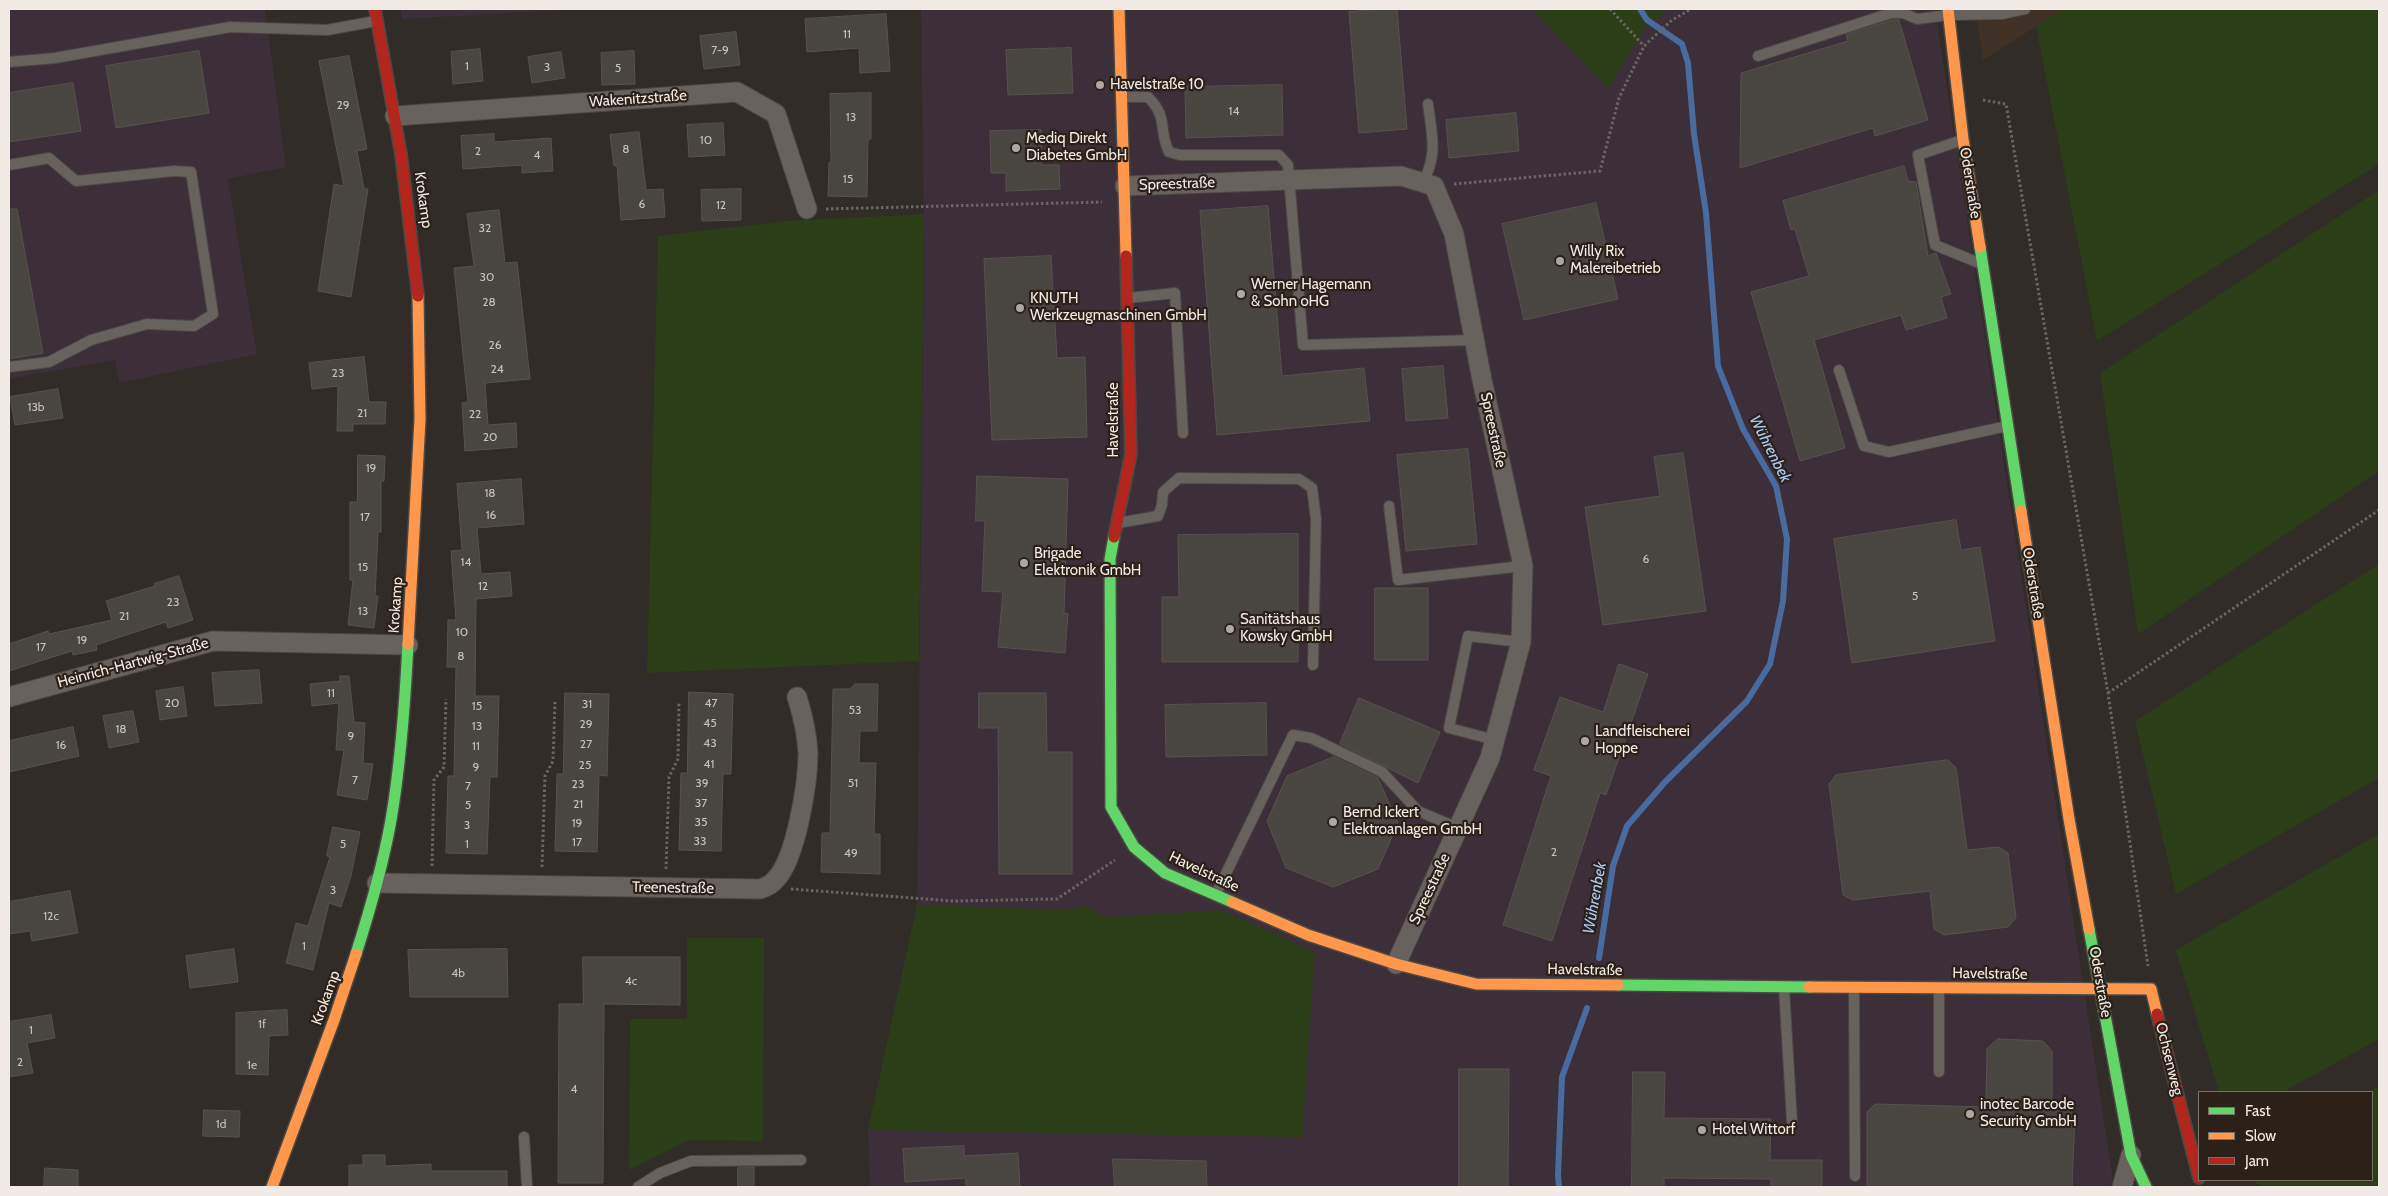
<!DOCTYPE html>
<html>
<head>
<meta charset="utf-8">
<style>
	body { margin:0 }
	#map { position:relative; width:2388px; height:1196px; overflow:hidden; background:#312c27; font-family:Cabin,sans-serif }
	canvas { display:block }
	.frame { position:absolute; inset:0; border:10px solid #f1eae5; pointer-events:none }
	.legend { position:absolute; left:2198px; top:1091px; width:175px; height:90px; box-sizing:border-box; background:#2b2119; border:1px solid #7a716b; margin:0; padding:6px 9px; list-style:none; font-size:15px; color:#f1eae5 }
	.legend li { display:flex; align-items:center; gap:10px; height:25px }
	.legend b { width:25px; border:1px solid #7a716b }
</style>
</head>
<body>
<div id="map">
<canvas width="2388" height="1196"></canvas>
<div class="frame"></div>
<ul class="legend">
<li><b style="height:6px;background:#63d668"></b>Fast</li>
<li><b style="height:6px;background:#ff974d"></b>Slow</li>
<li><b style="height:6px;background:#b3261e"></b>Jam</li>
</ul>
</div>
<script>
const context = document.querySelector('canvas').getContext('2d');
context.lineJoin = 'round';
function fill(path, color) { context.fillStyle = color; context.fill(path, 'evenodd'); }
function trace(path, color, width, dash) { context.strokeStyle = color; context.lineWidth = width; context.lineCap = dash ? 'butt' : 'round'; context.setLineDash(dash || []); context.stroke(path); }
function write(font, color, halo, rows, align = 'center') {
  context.font = font + ' Cabin,sans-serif'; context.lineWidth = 4.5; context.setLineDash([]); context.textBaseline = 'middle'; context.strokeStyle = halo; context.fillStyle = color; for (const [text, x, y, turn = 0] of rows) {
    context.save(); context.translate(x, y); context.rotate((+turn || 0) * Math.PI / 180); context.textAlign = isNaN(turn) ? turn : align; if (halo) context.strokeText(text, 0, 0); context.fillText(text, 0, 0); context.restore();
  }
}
fill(new Path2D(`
	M1975 9H2064L1983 60Z`), '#3f3125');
fill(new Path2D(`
	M9 9H265L286 167 228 179 257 354 119 383 115 360 9 379Z
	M401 9H581L402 19Z
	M921 9H1935L2114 1187H870L868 1130 917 905 924 232Z`), '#3c2f39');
fill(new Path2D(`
	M1532 9H1667L1644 29 1608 88Z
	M2064 9H2379V164L2097 341 2036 26Z
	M2379 190V471L2138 634 2100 373Z
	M924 214 919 661 647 673 658 236 786 221Z
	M2379 564V778L2176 894 2135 721Z
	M2379 834V1039L2283 1092H2219L2176 950Z
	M917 905 1070 910 1084 906 1107 917 1221 910 1315 952 1302 1137 868 1130Z
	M687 938H764L763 1141 689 1140 629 1170 630 1019H687Z
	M2379 1086V1187H2262L2253 1180H2372V1092H2367Z`), '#2b3e18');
trace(new Path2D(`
	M1599 958 1613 866 1627 826 1665 782 1747 701 1770 664 1783 601 1787 539 1776 486 1743 429 1718 366 1706 213 1694 134 1688 63 1682 44 1647 20 1640 9
	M1559 1187 1558 1175 1562 1077 1587 1008`), '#4a6ba0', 6);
const building = new Path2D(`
	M1385 9H1397L1407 129 1359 133 1349 12Z
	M886 14 890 71 860 73 859 48 807 52 805 19Z
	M1892 20H1899L1928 120 1875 136 1873 128 1740 168 1741 73 1848 41 1846 35Z
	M736 32 740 65 704 69 700 36Z
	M1071 48 1073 93 1008 95 1006 50Z
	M480 49 483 81 453 84 451 52Z
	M199 51 209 113 116 128 106 66Z
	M634 51 635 84 602 85 601 53Z
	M561 52 565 78 532 83 528 57Z
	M349 56 367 149 357 151 364 189H368L351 297 318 291 334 184 344 186 319 61Z
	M73 83 81 131 9 142V93Z
	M1282 85 1283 135 1186 138 1185 87Z
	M871 93V139H868L867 197 828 196 829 162H831L830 94Z
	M1516 113 1519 151 1449 158 1446 120Z
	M723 123 725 155 689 157 687 125Z
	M1041 130 1042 165H1059L1060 189 1006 191V173H991L990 131Z
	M639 132 646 190 663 189 665 217 621 220 617 165 614 166 610 135Z
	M494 134V142L551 138 553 171 522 173V165L463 169 461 136Z
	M1904 166 1908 181 1916 182 1928 256 1936 253 1951 294 1941 297 1947 318 1906 330 1901 315 1814 340 1845 448 1800 461 1751 292 1809 276 1795 229 1791 230 1783 201Z
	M741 189V220L702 221 701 190Z
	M1596 203 1618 299 1524 320 1502 224Z
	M1268 206 1282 376 1364 368 1370 421 1217 435 1200 211Z
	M9 209H17L43 353 9 359Z
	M499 210 505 263 517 262 530 379 485 383 488 425 516 423 517 447 465 451 462 403 468 402 454 268 474 266 467 214Z
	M1051 256 1057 358 1085 357 1087 437 992 440 984 259Z
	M364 357 369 402H386L385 424H353V431H337L338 386 312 389 309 363Z
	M1443 366 1448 418 1406 421 1402 369Z
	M58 389 63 418 15 425 10 397Z
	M1468 449 1477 544 1406 551 1397 455Z
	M1683 453 1706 611 1603 625 1585 507 1660 496 1654 457Z
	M358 455 385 456 384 481H381V532H378L375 596H378L374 628 348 625 353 580H350V502H357Z
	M977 476 1068 479 1064 613 1068 614 1065 653 998 647 1003 592 982 591 985 521H976Z
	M521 479 524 524 477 528 481 574 510 572 512 596 476 599 475 696H499L497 777H490L487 854 446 853 448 776H454L456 667H447L448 620H456L451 551 462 550 457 484Z
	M1956 520 1961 550 1980 547 1995 641 1852 663 1834 539Z
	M1298 534V662H1162V597H1179L1178 535Z
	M179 576 193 620 168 628 166 622 96 645 97 650 73 655 72 651 9 671V644L48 631 49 634 112 620 106 601 155 586 154 584Z
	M1375 588H1428V660H1375Z
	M1619 664 1648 674 1606 795 1600 793 1552 941 1503 925 1551 776 1534 770 1560 697 1603 712Z
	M259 670 262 703 215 706 212 673Z
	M340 676H349L354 722 365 723 363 763 373 764 367 800 337 795 344 750H336L339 703 312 706 310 684 340 681Z
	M855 684H878L877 731H860L859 763H876L874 834H880V874L821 872 822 833H830L833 689H850Z
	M183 687 187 716 160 720 156 691Z
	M689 692 733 694 731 774H723L721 851 679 850 681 773H687Z
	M565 693 609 694 607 776 599 775 597 852 555 851 557 774H563Z
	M979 693H1046L1047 752H1072V874H999L998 728H979Z
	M1359 698 1440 732 1418 783 1340 744Z
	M1266 703 1267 755 1166 757 1165 705Z
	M133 711 139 742 109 748 103 716Z
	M73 727 79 756 9 772V741Z
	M1334 757 1378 778 1398 823 1378 869 1333 887 1286 868 1267 821 1287 776Z
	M1948 760 1956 768 1967 850 1999 847 2008 853 2016 918 2008 927 1944 935 1934 929 1930 891 1853 900 1843 895 1829 784 1836 775Z
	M333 827 360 832 351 876 341 907 329 903 313 970 286 963 296 923 308 926 330 857 327 856Z
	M70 891 78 933 32 941 30 931 9 934V902Z
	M234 949 238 982 190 988 186 956Z
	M507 949 508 997H410L408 950Z
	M583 957H680V1005L604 1004 603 1183H558L559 1004H583Z
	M287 1010 288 1035 269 1036 268 1075 236 1074V1013Z
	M51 1015 55 1038 27 1043 33 1073 9 1077V1022Z
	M1998 1039 2043 1041 2052 1051V1108L2064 1107 2075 1116 2072 1187H1867V1112L1875 1104 1986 1107 1987 1049Z
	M1459 1069H1509L1508 1187H1459Z
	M1633 1072H1665L1664 1118 1771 1119 1770 1160H1822V1187H1771V1179L1664 1178V1187H1632Z
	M204 1110 240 1111 239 1137 203 1136Z
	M964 1146V1156L1018 1153 1020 1187H966V1178L905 1182 903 1149Z
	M363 1155H385V1166L431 1164V1171H507V1187H349V1165H363Z
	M1113 1159 1206 1161 1207 1187H1115Z
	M738 1167H754V1187H738Z
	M45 1168 78 1170V1187H44Z`);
fill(building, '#494541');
trace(building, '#57524e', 1);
const lane = new Path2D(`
	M1758 56 1891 13H1903L1917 19 1949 15 2002 14 2025 9
	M9 62 55 58 230 27 327 30 376 21
	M1122 97H1148C1169 118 1158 130 1169 152L1180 155H1279L1288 165 1303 345 1474 340
	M1962 140 1918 155 1935 245 1979 263
	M9 165 49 158 76 181 174 171 191 172 213 314 194 326 147 324 91 340 49 362 9 367
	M1423 183C1438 153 1432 136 1428 104
	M1128 298 1175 293 1183 433
	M1839 370 1864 446 1889 452 2007 426
	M1389 506 1398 580 1523 566
	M1118 523 1158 516 1162 505 1163 492 1179 478 1299 479 1312 488 1316 519 1313 665
	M1495 740 1449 728 1468 636 1521 642
	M1216 894 1293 735 1311 738 1382 772 1418 811 1458 828
	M1784 988 1792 1121
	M1854 989 1855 1176
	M1939 989V1072
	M524 1137 527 1187
	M638 1187 660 1173 691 1161 801 1160`);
const street = new Path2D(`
	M395 116 737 92 776 114 807 209
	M1125 186 1401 176 1434 186 1454 234 1482 380 1520 552 1523 566 1521 642 1490 758 1396 964
	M9 697 213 641 408 645
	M377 883 760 889C767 887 772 884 776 879 796 858 808 783 808 753 807 734 803 716 797 697
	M2122 1187 2131 1155`);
const fast = new Path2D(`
	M1980 247 2021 511
	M1114 537 1110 559 1111 807 1134 847 1165 873 1232 902
	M2089 929 2131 1155 2146 1187
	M356 954C370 910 383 865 391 820 401 762 405 703 408 644
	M1618 985 1809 987`);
const slow = new Path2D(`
	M1119 9 1126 256
	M1948 9 1963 139 1980 247
	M2021 511 2069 819 2089 929
	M408 644 420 419 418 296
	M1232 902 1308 935 1396 964 1476 984 1618 985
	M1809 987 2151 989 2157 1014
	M272 1187 334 1020 356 954`);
const jam = new Path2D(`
	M375 9 401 154 418 296
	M1114 537 1131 454 1126 256
	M2157 1014 2199 1178`);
trace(lane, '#4c4843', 12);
trace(street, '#4c4843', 21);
trace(fast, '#4c4843', 14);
trace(slow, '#4c4843', 14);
trace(jam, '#4c4843', 14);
trace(new Path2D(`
	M1610 9 1644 46
	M1983 100 2006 104 2108 693 2148 966
	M1454 184 1600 171 1619 98 1644 46 1672 20 1691 9
	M826 209 1102 202
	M2108 693 2379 510
	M432 866 434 780 444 767 446 699
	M542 867 545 776 553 761 555 702
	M666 869 669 777 678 759 679 702
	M791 889 953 901 1057 899 1115 860`), '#686562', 3, [2.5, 2.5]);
trace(lane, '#67625e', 10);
trace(street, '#67625e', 19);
trace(fast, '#63d668', 11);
trace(slow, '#ff974d', 11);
trace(jam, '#b3261e', 11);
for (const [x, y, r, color] of [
	[1100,85,5,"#aea8a2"],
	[1016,148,5,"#aea8a2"],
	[1560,261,5,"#aea8a2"],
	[1241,294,5,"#aea8a2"],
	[1020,308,5,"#aea8a2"],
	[1024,563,5,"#aea8a2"],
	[1230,629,5,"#aea8a2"],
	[1585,741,5,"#aea8a2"],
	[1333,822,5,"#aea8a2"],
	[1970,1114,5,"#aea8a2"],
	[1702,1130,5,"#aea8a2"]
]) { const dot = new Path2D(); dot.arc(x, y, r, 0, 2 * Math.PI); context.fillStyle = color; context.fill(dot); trace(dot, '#2b2119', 2); }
write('12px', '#c7c1bc', null, [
	["11",847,34],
	["7-9",720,50],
	["1",467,66],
	["3",547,67],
	["5",618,68],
	["29",343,105],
	["14",1234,111],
	["13",851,117],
	["10",706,140],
	["8",626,149],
	["2",478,151],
	["4",537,155],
	["15",848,179],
	["6",642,204],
	["12",721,205],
	["32",485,228],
	["30",487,277],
	["28",489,302],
	["26",495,345],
	["24",497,369],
	["23",338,373],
	["13b",36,407],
	["21",362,413],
	["22",475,414],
	["20",490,437],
	["19",371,468],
	["18",490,493],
	["16",491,515],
	["17",365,517],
	["6",1646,559],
	["14",466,562],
	["15",363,567],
	["12",483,586],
	["5",1915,596],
	["23",173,602],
	["13",363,611],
	["21",124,616],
	["10",462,632],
	["19",82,640],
	["17",41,647],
	["8",461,656],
	["11",331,693],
	["20",172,703],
	["47",711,703],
	["31",587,704],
	["15",477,706],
	["53",855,710],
	["45",710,723],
	["29",586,724],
	["13",477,726],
	["18",121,729],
	["9",351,736],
	["43",710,743],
	["27",586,744],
	["16",61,745],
	["11",476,746],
	["41",709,764],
	["25",585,765],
	["9",476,767],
	["7",355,780],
	["39",702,783],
	["51",853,783],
	["23",578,784],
	["7",468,786],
	["37",701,803],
	["21",578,804],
	["5",468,805],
	["35",701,822],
	["19",577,823],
	["3",467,825],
	["33",700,841],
	["17",577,842],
	["5",343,844],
	["1",467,844],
	["2",1554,852],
	["49",851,853],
	["3",333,890],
	["12c",51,916],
	["1",304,946],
	["4b",458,973],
	["4c",631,981],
	["1f",262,1024],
	["1",31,1030],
	["2",20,1062],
	["1e",252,1065],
	["4",574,1089],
	["1d",221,1124]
]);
write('15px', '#f1eae5', '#2b2119', [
	["Havelstraße 10",1110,85],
	["Mediq Direkt",1026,139],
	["Diabetes GmbH",1026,156],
	["Willy Rix",1570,252],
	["Malereibetrieb",1570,269],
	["Werner Hagemann",1251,285],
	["& Sohn oHG",1251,302],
	["KNUTH",1030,299],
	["Werkzeugmaschinen GmbH",1030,316],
	["Brigade",1034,554],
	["Elektronik GmbH",1034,571],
	["Sanitätshaus",1240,620],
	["Kowsky GmbH",1240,637],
	["Landfleischerei",1595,732],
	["Hoppe",1595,749],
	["Bernd Ickert",1343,813],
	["Elektroanlagen GmbH",1343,830],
	["inotec Barcode",1980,1105],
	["Security GmbH",1980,1122],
	["Hotel Wittorf",1712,1130]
], 'left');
write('15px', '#f1eae5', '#2b2119', [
	["Wakenitzstraße",638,99,-4],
	["Oderstraße",1970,183,81],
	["Spreestraße",1177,184,-2],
	["Krokamp",423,200,82],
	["Havelstraße",1114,420,-90],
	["Spreestraße",1493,430,78],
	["Oderstraße",2033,583,81],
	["Krokamp",396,605,-86],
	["Heinrich-Hartwig-Straße",133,663,-15],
	["Havelstraße",1204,872,25],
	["Treenestraße",673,888,1],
	["Spreestraße",1430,889,-65],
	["Havelstraße",1585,970,1],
	["Havelstraße",1990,974,1],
	["Oderstraße",2100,982,80],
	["Krokamp",326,998,-70],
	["Ochsenweg",2169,1059,76]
]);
write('italic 16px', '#abcafc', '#2b2119', [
	["Wührenbek",1770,449,63],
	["Wührenbek",1595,898,-80]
]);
</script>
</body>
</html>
